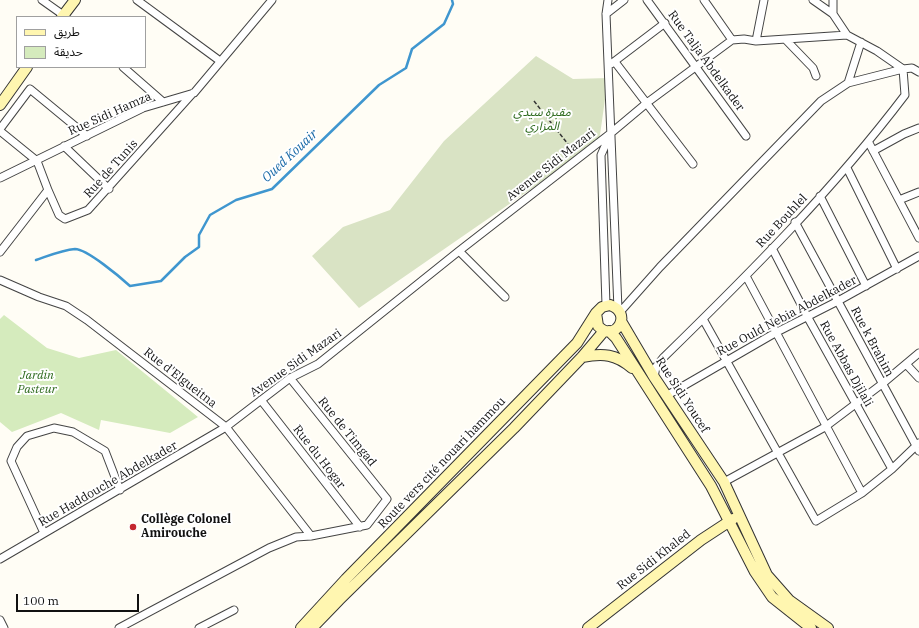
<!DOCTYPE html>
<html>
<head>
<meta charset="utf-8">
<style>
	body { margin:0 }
	#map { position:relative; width:919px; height:628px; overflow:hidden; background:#fffdf5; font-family:"IBM Plex Serif","Noto Sans Arabic",serif }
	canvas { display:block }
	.legend { position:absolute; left:16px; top:16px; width:130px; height:52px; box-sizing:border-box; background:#fff; border:1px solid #a0a0a0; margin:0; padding:5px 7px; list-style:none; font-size:12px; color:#111 }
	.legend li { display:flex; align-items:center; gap:8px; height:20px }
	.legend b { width:20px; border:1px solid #a0a0a0 }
	.scale { position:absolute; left:16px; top:594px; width:123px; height:18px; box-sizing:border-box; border:2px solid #111; border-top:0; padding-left:5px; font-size:12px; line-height:14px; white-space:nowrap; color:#111; -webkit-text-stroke:3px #fff; paint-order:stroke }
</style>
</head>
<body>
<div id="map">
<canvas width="919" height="628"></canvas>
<ul class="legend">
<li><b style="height:5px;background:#fff6b0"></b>طريق</li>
<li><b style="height:11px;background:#d5ebbd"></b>حديقة</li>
</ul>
<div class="scale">100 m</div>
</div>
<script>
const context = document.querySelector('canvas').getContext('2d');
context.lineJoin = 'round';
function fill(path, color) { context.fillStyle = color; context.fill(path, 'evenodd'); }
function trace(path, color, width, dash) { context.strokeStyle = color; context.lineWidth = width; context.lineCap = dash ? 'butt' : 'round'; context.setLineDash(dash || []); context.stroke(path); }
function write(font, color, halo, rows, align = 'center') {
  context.font = font + ' "IBM Plex Serif","Noto Sans Arabic",serif'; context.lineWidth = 4; context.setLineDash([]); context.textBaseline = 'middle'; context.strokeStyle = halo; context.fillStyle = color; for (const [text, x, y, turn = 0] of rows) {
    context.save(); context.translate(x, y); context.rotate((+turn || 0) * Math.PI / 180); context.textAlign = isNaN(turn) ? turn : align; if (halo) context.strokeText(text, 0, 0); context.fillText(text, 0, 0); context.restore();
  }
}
fill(new Path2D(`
	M4 315 47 348 79 358 116 350 198 417 170 433 101 420 99 430 61 413 12 432 0 422V319Z`), '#d5ebbd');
fill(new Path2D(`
	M536 56 573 79 608 78 599 142 359 308 312 256 343 227 390 210 444 141Z`), '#d9e3c4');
trace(new Path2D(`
	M36 260C48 256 62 250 75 249 87 249 120 277 130 286L161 281 185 257 199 247V235L210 215 236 200 272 189 379 85 406 68 412 49 444 24 453 4 452 0`), '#3f96cf', 2.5);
const street = new Path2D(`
	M42 0 66 17
	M137 0 220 61
	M608 0 606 14 618 309
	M647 0 746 136
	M704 0 732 40
	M813 0 833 14 847 35
	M606 14 624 0
	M833 14V0
	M786 40 813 68 816 76
	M756 41 764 0
	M615 62 693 164
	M611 64 665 23
	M123 67 163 102
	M848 83 861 42
	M0 129 30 89 87 136
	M0 131 37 161 48 190
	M869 143 919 238
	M64 146 109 189
	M873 151 904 134 919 128
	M847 168 897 269
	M0 178 143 108 194 93 272 0
	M820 196 866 286
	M899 200 919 192
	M795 222 919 451
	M772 248 807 316 892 469
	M459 251 505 297
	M0 252 48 190 59 215 65 219 88 210 193 93
	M746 276 862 493
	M0 280 39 297 66 306 87 320 226 427 311 536
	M606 305 601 155 610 135
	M620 312 660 267 821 101 848 83 903 69 912 68 919 72
	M703 319 816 521 862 493 892 469 919 443
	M906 364 919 378
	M654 377 656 367 663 358C748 275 833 190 905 95L903 69
	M666 396 775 333 838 301 919 256
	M261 400 360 527
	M724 482 825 427 882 384 919 353
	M44 533 11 461 17 447 27 436 54 428 73 432 105 451 120 490
	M0 559 226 427 290 378 318 364 459 251 611 133 648 102 732 40 744 39 756 41 847 35 877 51 903 69
	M0 620 4 628
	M119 628 269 548 296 537 311 536 367 525 387 499 290 378
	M199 628 234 610`);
const secondary = new Path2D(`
	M62 17 75 0
	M0 105 27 67
	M621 321 654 377 724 482 767 575 789 600 828 628
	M609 331 616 338 711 486 755 572 772 597 811 628
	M582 357C603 353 616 354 632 368
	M301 628 346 579 577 343 596 313 602 307 610 305C634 313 615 344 598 326L596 313
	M312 628 339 600 514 428 582 357 604 331
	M588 628 701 540 733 519`);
trace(street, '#444', 9);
trace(secondary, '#333', 12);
trace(new Path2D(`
	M534 101 575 153`), '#333', 1.5, [4, 2]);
trace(street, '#fff', 7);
trace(secondary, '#fff6b0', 10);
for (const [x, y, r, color] of [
	[133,527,4,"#c4262e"]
]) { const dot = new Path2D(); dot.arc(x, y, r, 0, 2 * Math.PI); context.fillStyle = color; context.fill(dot); trace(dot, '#fff', 1.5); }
write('12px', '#111', '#fff', [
	["Rue Talja Abdelkader",706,61,54],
	["Rue Sidi Hamza",110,114,-24],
	["Avenue Sidi Mazari",551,165,-38],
	["Rue de Tunis",111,169,-48],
	["Rue Bouhlel",782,221,-47],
	["Rue Ould Nebia Abdelkader",787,316,-28],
	["Rue k Brahim",872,342,62],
	["Avenue Sidi Mazari",296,363,-35],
	["Rue Abbas Djilali",846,364,61],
	["Rue d'Elgueitna",180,378,38],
	["Rue Sidi Youcef",682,395,57],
	["Rue de Timgad",347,432,51],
	["Rue du Hogar",319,457,52],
	["Route vers cité nouari hammou",442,463,-46],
	["Rue Haddouche Abdelkader",108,484,-30],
	["Rue Sidi Khaled",654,560,-38]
]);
write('italic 12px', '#2f6b1f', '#fff', [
	["مقبرة سيدي",542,113],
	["المزاري",542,127],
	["Jardin",37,376],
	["Pasteur",37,390]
]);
write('bold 12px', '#111', '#fff', [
	["Collège Colonel",141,520],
	["Amirouche",141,534]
], 'left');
write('italic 13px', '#1768a6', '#fff', [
	["Oued Kouair",290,156,-43]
]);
</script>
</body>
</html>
